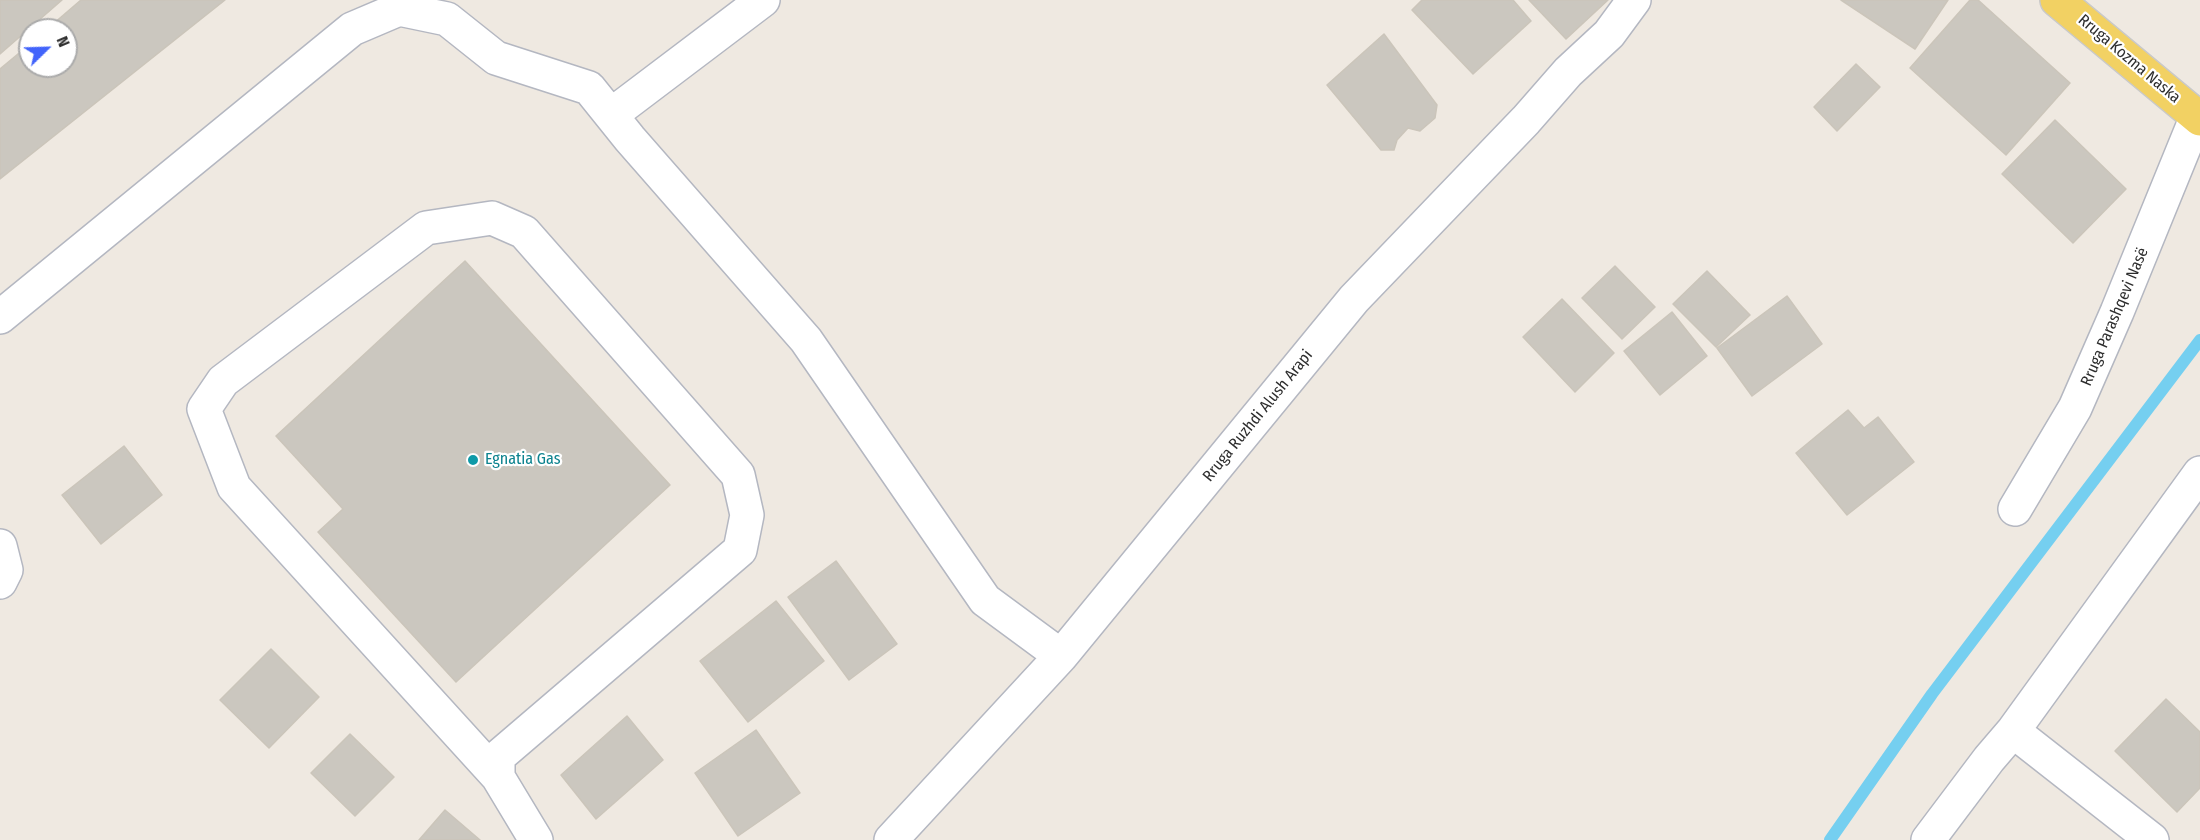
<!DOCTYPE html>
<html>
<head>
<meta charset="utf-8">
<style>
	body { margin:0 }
	#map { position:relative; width:2200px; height:840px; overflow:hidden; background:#efe9e1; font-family:"Fira Sans Condensed",sans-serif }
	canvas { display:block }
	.north { position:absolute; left:18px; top:18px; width:60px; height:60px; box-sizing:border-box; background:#fff; border:2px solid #ababab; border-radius:50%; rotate:67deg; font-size:16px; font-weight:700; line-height:24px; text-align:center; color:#2e2e2e }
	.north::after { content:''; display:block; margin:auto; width:21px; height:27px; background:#4264fb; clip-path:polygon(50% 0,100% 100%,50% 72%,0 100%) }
</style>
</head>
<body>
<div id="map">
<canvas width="2200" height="840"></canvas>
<div class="north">N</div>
</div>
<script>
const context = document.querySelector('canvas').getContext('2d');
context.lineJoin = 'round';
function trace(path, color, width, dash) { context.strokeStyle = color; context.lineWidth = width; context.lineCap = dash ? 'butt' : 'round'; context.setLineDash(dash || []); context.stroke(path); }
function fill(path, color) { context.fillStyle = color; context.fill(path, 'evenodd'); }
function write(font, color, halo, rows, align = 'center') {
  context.font = font + ' "Fira Sans Condensed",sans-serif'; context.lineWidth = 4.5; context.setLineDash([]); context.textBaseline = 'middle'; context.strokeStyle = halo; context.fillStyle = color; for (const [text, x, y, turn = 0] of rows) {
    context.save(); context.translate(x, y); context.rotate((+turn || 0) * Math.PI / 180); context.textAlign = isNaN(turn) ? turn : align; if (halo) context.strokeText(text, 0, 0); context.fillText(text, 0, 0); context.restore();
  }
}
trace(new Path2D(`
	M1830 840 1932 694 2200 340`), '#75cff0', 12);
const building = new Path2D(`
	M0 0H62L0 54Z
	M81 0H225L0 179V69L30 44V66H66V30H46Z
	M1422 0H1513L1531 21 1473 74 1412 10Z
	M1529 0H1608L1566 39Z
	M1841 0H1948L1915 49Z
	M1970 0H1978L2070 83 2006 155 1910 68Z
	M1384 34 1437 105 1435 118 1420 131 1408 128 1397 140 1394 150H1381L1327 85Z
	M1856 64 1880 87 1837 131 1814 107Z
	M2055 120 2126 189 2073 243 2002 174Z
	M465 261 670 485 456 682 318 532 343 509 276 436Z
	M1615 266 1655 307 1622 339 1582 298Z
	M1707 271 1750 315 1716 347 1673 304Z
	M1787 296 1822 344 1752 396 1717 348Z
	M1562 299 1614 353 1575 392 1523 337Z
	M1672 312 1707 356 1660 395 1624 351Z
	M1848 410 1864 428 1878 417 1914 462 1847 515 1796 453Z
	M124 446 162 495 101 544 62 495Z
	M836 561 897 644 849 680 788 597Z
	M776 601 824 661 748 722 700 661Z
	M271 649 319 697 269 748 220 700Z
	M2166 699 2200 732V788L2177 812 2115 751Z
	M627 716 663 760 596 819 561 775Z
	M756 730 800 793 738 836 695 773Z
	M350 734 394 777 355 816 311 773Z
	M445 810 480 840H419Z`);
fill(building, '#cbc7bf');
trace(building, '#cbc5ba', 1.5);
const minor = new Path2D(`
	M611 115 763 0
	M0 317 352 29 399 9 447 19 496 58 589 88 630 139 806 340 985 600 1061 656
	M2015 509 2075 408 2117 312 2197 116
	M0 546 6 570 0 582
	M2013 731 2152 840
	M498 777V757L740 550 747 515 738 475 524 232 492 218 426 228 223 381 204 409 234 487 498 777 536 840
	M891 840 1061 656 1354 299 1526 120 1568 72 1609 34 1634 0
	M1928 840 1989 759 2013 731 2200 473`);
const major = new Path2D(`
	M2057 0 2200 119`);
trace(minor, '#b4b7c1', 36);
trace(major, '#c9c9c9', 36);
trace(minor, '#fff', 33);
trace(major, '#f2d163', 33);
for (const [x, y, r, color] of [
	[473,460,6,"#0f9aa8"]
]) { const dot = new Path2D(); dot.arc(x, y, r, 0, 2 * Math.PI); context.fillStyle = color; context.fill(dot); trace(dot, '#fff', 2); }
write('16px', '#2e2e2e', '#fff', [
	["Rruga Kozma Naska",2129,59,40],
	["Rruga Parashqevi Nasë",2115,317,-67],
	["Rruga Ruzhdi Alush Arapi",1258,416,-51]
]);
write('16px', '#0d838f', '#fff', [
	["Egnatia Gas",485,460]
], 'left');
</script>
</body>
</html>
